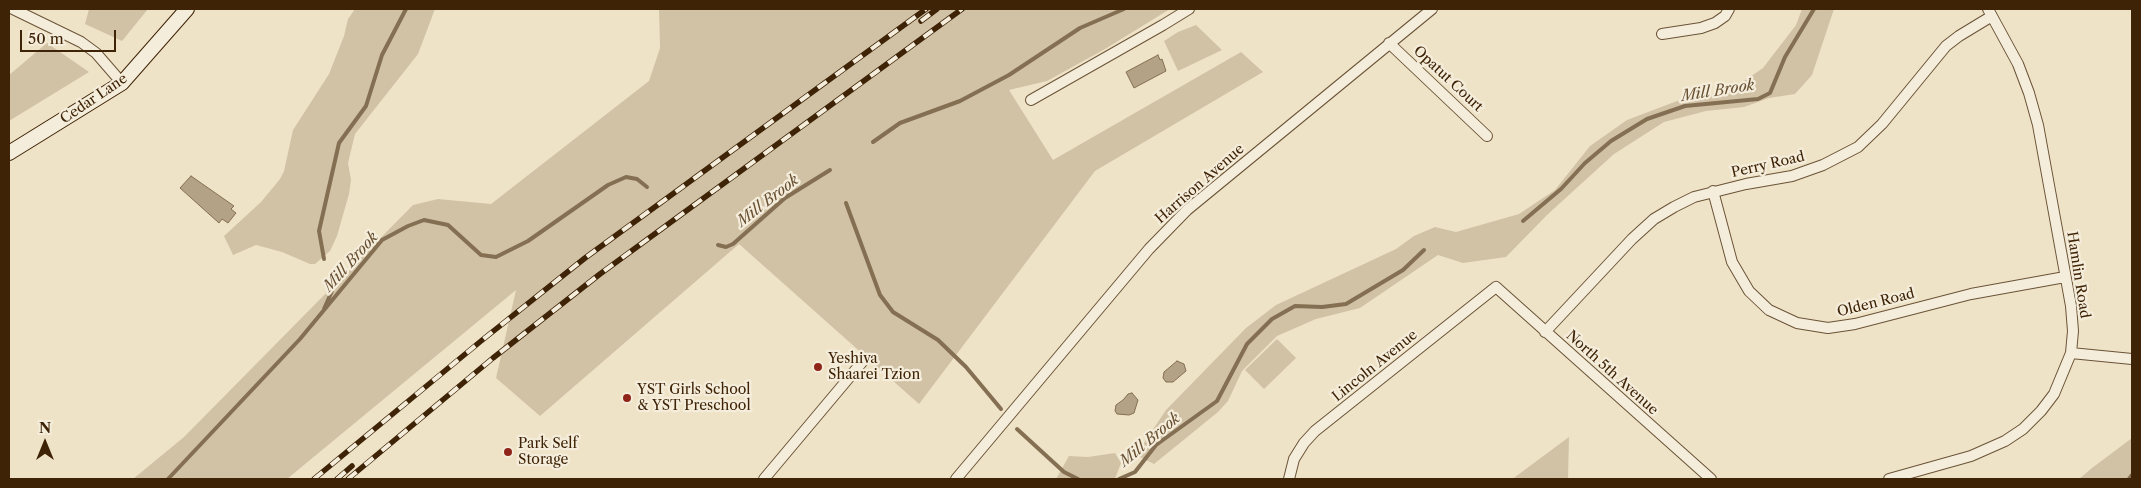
<!DOCTYPE html>
<html>
<head>
<meta charset="utf-8">
<style>
	body { margin:0 }
	#map { position:relative; width:2141px; height:488px; overflow:hidden; background:#efe3c7; font-family:"Libre Caslon Text",serif }
	canvas { display:block }
	.frame { position:absolute; inset:0; border:10px solid #3e2306; pointer-events:none }
	.north { position:absolute; left:20px; top:418px; width:50px; height:50px; -webkit-text-stroke:4px #f5eddb; paint-order:stroke; rotate:0deg; font-size:14px; font-weight:700; line-height:20px; text-align:center; color:#3e2306 }
	.north::after { content:''; display:block; margin:auto; width:18px; height:22px; background:#3e2306; clip-path:polygon(50% 0,100% 100%,50% 72%,0 100%) }
	.scale { position:absolute; left:20px; top:30px; width:96px; height:22px; box-sizing:border-box; border:2px solid #3e2306; border-top:0; padding-left:6px; font-size:15px; line-height:18px; white-space:nowrap; color:#3e2306; -webkit-text-stroke:4px #f5eddb; paint-order:stroke }
</style>
</head>
<body>
<div id="map">
<canvas width="2141" height="488"></canvas>
<div class="frame"></div>
<div class="north">N</div>
<div class="scale">50 m</div>
</div>
<script>
const g = document.querySelector('canvas').getContext('2d');
g.lineJoin = 'round';
function fillPath(path, color) {
  g.fillStyle = color;
  g.fill(path, 'evenodd');
}
function toPath(rows) {
  const path = new Path2D();
  for (const r of rows) {
    path.moveTo(r[0], r[1]);
    for (let i = 2; i < r.length; i += 2) path.lineTo(r[i], r[i + 1]);
  }
  return path;
}
function strokePath(path, color, width, dash) {
  g.strokeStyle = color;
  g.lineWidth = width;
  g.lineCap = dash ? 'butt' : 'round';
  g.setLineDash(dash || []);
  g.stroke(path);
}
function drawText(font, color, halo, rows, align = 'center') {
  g.font = font + ' "Libre Caslon Text",serif';
  g.lineWidth = 4.5;
  g.setLineDash([]);
  g.textBaseline = 'middle';
  g.strokeStyle = halo;
  g.fillStyle = color;
  for (const [text, x, y, turn = 0] of rows) {
    g.save();
    g.translate(x, y);
    g.rotate((+turn || 0) * Math.PI / 180);
    g.textAlign = isNaN(turn) ? turn : align;
    if (halo) g.strokeText(text, 0, 0);
    g.fillText(text, 0, 0);
    g.restore();
  }
}
const green = toPath([
	[89,9,111,10,148,9,122,41,85,24],
	[355,9,435,9,418,54,355,134,348,163,351,180,349,194,337,236,330,251,315,264,310,264,282,252,256,245,233,255,224,236,261,202,280,179,284,171,293,130,329,74,344,36,348,19],
	[659,9,1170,9,1105,49,1047,81,1009,90,1053,160,1241,52,1263,72,1095,171,919,404,739,244,540,416,496,378,516,290,287,479,133,479,184,437,413,205,438,199,491,204,649,81,660,48],
	[1802,9,1834,9,1812,75,1795,94,1769,98,1744,107,1706,111,1664,122,1614,154,1547,215,1506,257,1463,263,1438,255,1360,308,1316,319,1277,336,1242,371,1228,401,1218,412,1154,464,1136,455,1166,410,1246,328,1276,305,1396,249,1414,236,1435,227,1456,232,1519,214,1555,190,1590,146,1627,120,1677,101,1731,90,1763,68,1796,25],
	[1196,25,1222,50,1178,71,1164,41,1178,32],
	[47,43,89,72,9,121,9,75],
	[1277,339,1296,358,1264,389,1245,370],
	[1569,437,1568,479,1513,479,1515,477],
	[2132,438,2132,479,2079,479,2092,468],
	[1115,453,1121,463,1115,479,1056,479,1069,456,1088,457]
]);
const water = toPath([
	[1158,55,1160,60,1162,59,1166,71,1134,88,1126,72,1158,55],
	[191,176,234,206,231,209,236,213,228,223,222,219,219,223,180,188,191,176],
	[1177,361,1184,364,1186,371,1173,382,1166,382,1163,378,1164,372,1177,361],
	[1132,393,1138,400,1134,413,1129,415,1117,414,1115,411,1116,405,1123,400,1128,394,1132,393]
]);
const stream = toPath([
	[873,142,900,123,960,101,1009,75,1080,28,1124,9],
	[846,203,880,295,893,312,938,340,966,367,1001,409],
	[1523,221,1561,189,1585,163,1611,141,1647,119,1685,106,1758,99,1770,93,1785,57,1814,9],
	[718,245,726,247,733,244,785,198,830,170],
	[324,259,319,231,339,143,366,106,382,55,406,9],
	[324,309,332,291],
	[1017,429,1064,472,1078,479],
	[168,479,300,339,382,240,408,226,424,220,448,225,481,255,496,257,528,241,608,185,626,177,637,179,647,187],
	[1119,479,1135,472,1156,445,1217,401,1247,344,1272,319,1295,306,1322,307,1346,304,1403,270,1424,250],
	[2129,479,2132,475]
]);
const street = toPath([
	[13,9,81,42,96,53,122,83],
	[1662,34,1701,28,1715,23,1725,16,1729,9],
	[1389,43,1487,136],
	[1031,100,1163,25,1189,9],
	[1713,191,1732,262,1749,291,1769,310,1797,323,1828,328,1855,324,1971,294,2065,277],
	[1545,332,1632,239,1654,219,1674,207,1694,197,1746,184,1792,176,1823,165,1858,147,1882,124,1946,46,1959,36,1992,16],
	[2071,353,2132,359],
	[764,479,863,361],
	[956,479,1149,249,1187,210,1432,9],
	[1289,479,1294,459,1304,443,1315,431,1496,287,1711,479],
	[1889,479,1971,456,2005,441,2023,429,2041,411,2054,394,2071,353,2073,331,2071,306,2038,125,2029,93,2018,64,1988,9]
]);
const secondary = toPath([
	[9,153,122,83,187,9]
]);
const rail = toPath([
	[921,21,937,9],
	[314,479,481,341,585,258,926,9],
	[337,479,352,466],
	[348,479,493,358,600,274,962,9]
]);
const markers = [
	[818,367,5,"#8f2418"],
	[627,398,5,"#8f2418"],
	[508,452,5,"#8f2418"]
];
const streetNames = [
	["Opatut Court",1448,79,43],
	["Cedar Lane",94,99,-34],
	["Perry Road",1768,165,-13],
	["Harrison Avenue",1200,184,-41],
	["Hamlin Road",2078,275,81],
	["Olden Road",1876,303,-14],
	["Lincoln Avenue",1375,366,-39],
	["North 5th Avenue",1612,373,42]
];
const poiNames = [
	["Yeshiva",828,359],
	["Shaarei Tzion",828,375],
	["YST Girls School",637,390],
	["& YST Preschool",637,406],
	["Park Self",518,444],
	["Storage",518,460]
];
const waterNames = [
	["Mill Brook",1718,91,-9],
	["Mill Brook",768,201,-38],
	["Mill Brook",351,262,-48],
	["Mill Brook",1150,440,-40]
];
fillPath(green, '#d1c2a6');
fillPath(water, '#b3a285');
strokePath(water, '#846f52', 1);
strokePath(stream, '#846f52', 4);
strokePath(street, '#6a5336', 12);
strokePath(secondary, '#3e2306', 16);
strokePath(street, '#f5eddb', 10);
strokePath(secondary, '#f5eddb', 14);
strokePath(rail, '#3e2306', 5.5);
strokePath(rail, '#f5eddb', 4, [11]);
for (const [x, y, r, color] of markers) {
  const dot = new Path2D();
  dot.arc(x, y, r, 0, 2 * Math.PI);
  g.fillStyle = color;
  g.fill(dot);
  strokePath(dot, '#f5eddb', 2);
}
drawText('14px', '#3e2306', '#f5eddb', streetNames);
drawText('14px', '#3e2306', '#f5eddb', poiNames, 'left');
drawText('italic 15px', '#674f32', '#f5eddb', waterNames);
</script>
</body>
</html>
